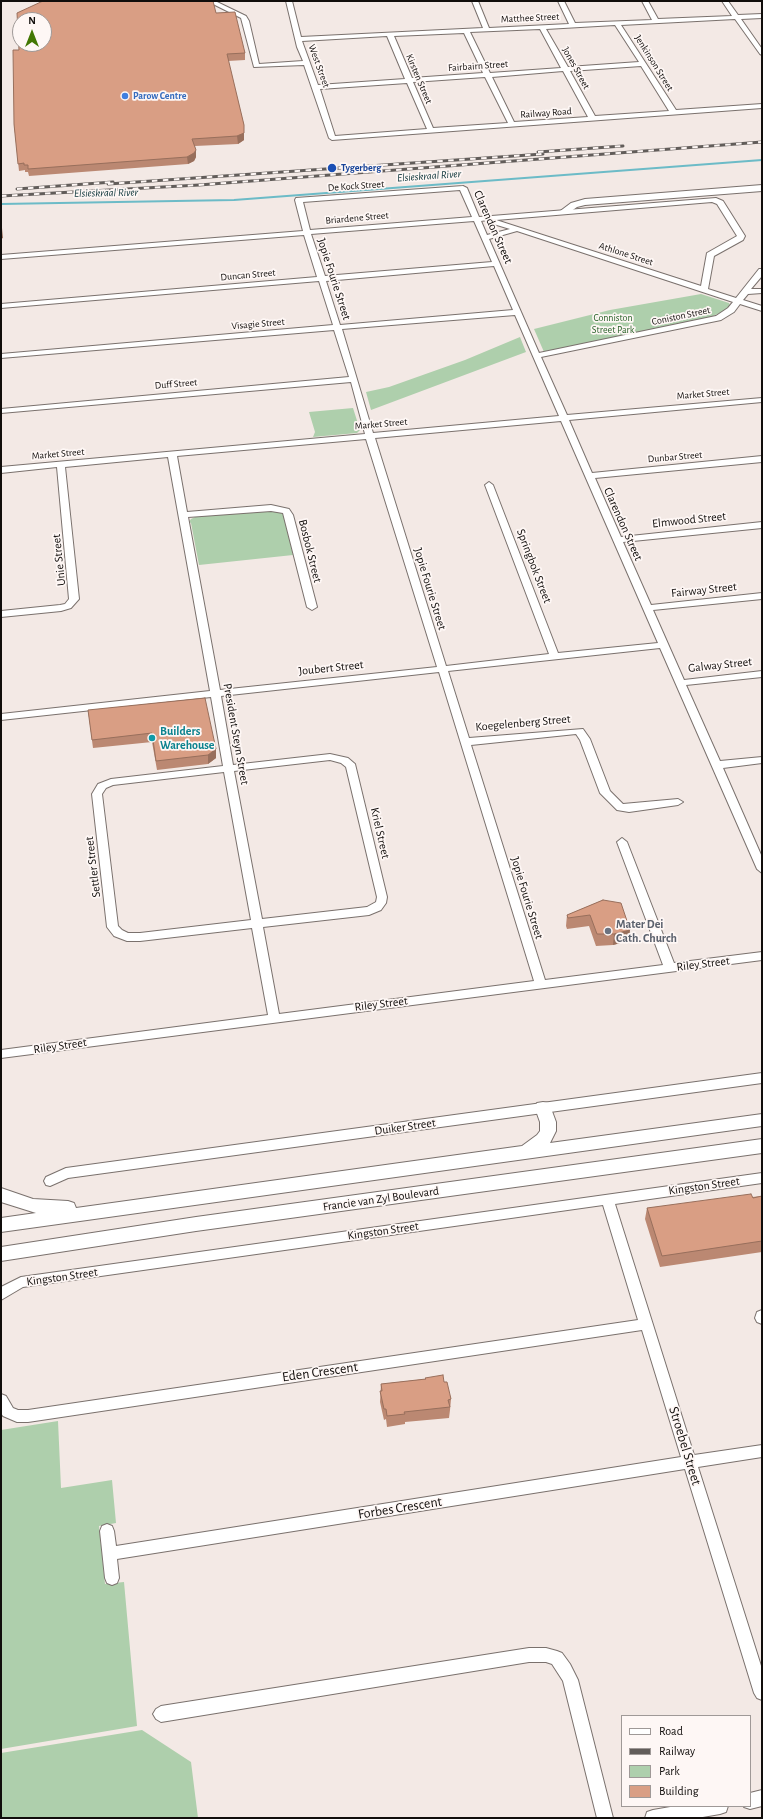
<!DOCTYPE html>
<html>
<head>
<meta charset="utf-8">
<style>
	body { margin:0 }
	#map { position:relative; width:763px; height:1819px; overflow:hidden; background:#f3e9e5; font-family:"Alegreya Sans",sans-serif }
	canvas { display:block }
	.frame { position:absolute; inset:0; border:2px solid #100d0b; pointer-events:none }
	.legend { position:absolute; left:621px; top:1715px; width:130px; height:92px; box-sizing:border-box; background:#fef7f5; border:1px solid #9f9997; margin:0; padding:5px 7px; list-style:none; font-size:12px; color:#100d0b }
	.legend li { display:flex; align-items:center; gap:8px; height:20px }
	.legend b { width:20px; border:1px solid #9f9997 }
	.north { position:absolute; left:12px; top:12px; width:40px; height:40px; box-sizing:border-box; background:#fef7f5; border:1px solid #9f9997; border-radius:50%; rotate:0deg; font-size:11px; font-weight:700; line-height:16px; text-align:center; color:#100d0b }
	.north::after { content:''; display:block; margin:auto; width:14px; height:18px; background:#427703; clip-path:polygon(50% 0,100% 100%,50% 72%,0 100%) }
</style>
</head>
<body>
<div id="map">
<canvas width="763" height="1819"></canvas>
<div class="frame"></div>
<ul class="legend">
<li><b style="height:5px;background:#fff"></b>Road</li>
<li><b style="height:5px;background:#625d5a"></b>Railway</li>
<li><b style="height:11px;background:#aecfac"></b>Park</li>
<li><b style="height:11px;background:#d99e84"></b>Building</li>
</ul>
<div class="north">N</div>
</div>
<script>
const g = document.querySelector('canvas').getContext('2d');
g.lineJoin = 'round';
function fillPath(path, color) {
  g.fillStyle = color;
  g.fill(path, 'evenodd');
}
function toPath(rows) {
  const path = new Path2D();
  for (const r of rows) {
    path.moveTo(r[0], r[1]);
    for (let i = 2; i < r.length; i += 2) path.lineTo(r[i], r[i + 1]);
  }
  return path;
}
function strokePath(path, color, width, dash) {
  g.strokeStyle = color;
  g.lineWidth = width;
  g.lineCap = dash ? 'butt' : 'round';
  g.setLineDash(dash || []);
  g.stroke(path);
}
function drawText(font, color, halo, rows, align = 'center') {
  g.font = font + ' "Alegreya Sans",sans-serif';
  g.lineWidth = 3.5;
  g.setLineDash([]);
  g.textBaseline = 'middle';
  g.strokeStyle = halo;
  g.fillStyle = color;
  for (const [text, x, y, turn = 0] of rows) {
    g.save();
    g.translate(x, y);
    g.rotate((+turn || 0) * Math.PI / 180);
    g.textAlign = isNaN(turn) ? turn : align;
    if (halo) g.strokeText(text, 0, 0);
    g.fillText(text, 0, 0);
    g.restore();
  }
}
const green = toPath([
	[701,294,729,303,730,305,728,309,711,317,544,352,534,329,610,310],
	[520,337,526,352,371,410,366,392,389,387,465,360],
	[353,408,360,430,357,433,313,437,315,432,309,412],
	[270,510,281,512,284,515,293,555,199,565,191,523,189,522,191,519,195,517],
	[58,1421,61,1488,112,1480,116,1523,99,1526,105,1584,124,1582,137,1726,1,1749,1,1430],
	[142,1730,191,1762,198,1818,1,1818,1,1753]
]);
const stream = toPath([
	[1,204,234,200,762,160]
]);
const street = toPath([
	[207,1,215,1,246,16,249,21,259,64,303,61,297,47,286,1,292,1,301,37,483,28,472,1,478,1,489,28,569,24,558,1,564,1,575,23,652,20,642,1,648,1,658,19,732,16,722,1,728,1,738,15,762,14,762,18,741,19,762,49,762,55,760,54,735,19,621,25,676,110,762,104,762,108,332,140,329,138,304,65,254,67,241,18,207,1],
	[615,25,639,62,568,67,546,29,615,25],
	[540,29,561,68,490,73,470,32,540,29],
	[464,33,483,73,412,78,394,36,464,33],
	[387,36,405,79,318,85,302,41,387,36],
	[641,66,669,111,595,116,570,71,641,66],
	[563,71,588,117,514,122,492,77,563,71],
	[485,77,508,123,433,128,413,82,485,77],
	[407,83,427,129,335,136,320,89,407,83],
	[463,186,467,188,479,217,716,198,723,201,745,236,743,240,714,256,708,289,736,298,759,269,762,269,762,276,751,289,762,289,762,293,748,294,743,300,762,306,762,311,740,304,734,312,721,320,541,357,567,415,762,398,762,402,569,420,592,473,762,456,762,462,595,478,621,537,762,522,762,528,623,542,651,605,762,593,762,599,653,610,684,680,762,671,762,677,686,685,720,761,762,757,762,763,723,768,762,857,762,873,757,869,660,648,448,671,469,738,583,729,590,739,610,791,623,804,678,799,683,802,678,805,629,812,617,810,600,793,580,740,576,734,471,745,545,980,663,965,617,842,622,838,627,842,674,963,762,952,762,960,1,1058,1,1050,268,1015,252,928,140,941,127,941,114,936,107,927,92,794,98,784,111,779,223,766,211,697,1,720,1,714,210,691,168,457,65,467,79,599,71,608,61,611,1,617,1,611,60,605,65,604,69,599,57,467,1,473,1,467,365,434,351,382,1,413,1,409,349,377,334,330,1,358,1,354,333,325,319,281,1,308,1,304,317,277,304,235,1,259,1,255,303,231,295,200,296,198,463,186],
	[460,190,472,217,310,230,303,202,460,190],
	[712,202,717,204,737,236,707,253,701,286,496,220,712,202],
	[487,220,487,222,510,229,487,235,481,221,487,220],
	[474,221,492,262,325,276,311,234,474,221],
	[517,231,733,302,728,308,716,316,539,353,489,239,517,231],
	[494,266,513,310,340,325,326,281,494,266],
	[515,315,559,416,373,433,342,329,515,315],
	[561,421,658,643,558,653,493,485,489,482,485,485,549,654,446,666,375,438,561,421],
	[366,439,437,667,220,690,188,517,271,511,283,513,307,607,312,610,317,607,293,515,289,509,271,505,187,512,177,456,366,439],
	[439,672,534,981,279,1014,263,927,369,915,381,910,386,903,387,897,355,764,348,758,330,754,233,765,221,696,439,672],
	[330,760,341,763,346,767,377,897,376,902,367,907,262,919,234,771,330,760],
	[224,772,251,920,140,933,128,933,122,930,118,926,102,794,106,788,113,785,224,772],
	[762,1073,762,1083,68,1178,50,1186,46,1185,44,1181,46,1177,66,1168,762,1073],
	[762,1173,762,1183,615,1204,694,1455,762,1445,762,1457,698,1467,762,1669,762,1700,757,1698,754,1693,685,1469,117,1559,119,1578,117,1583,112,1585,107,1583,105,1578,100,1531,102,1526,107,1524,112,1526,114,1531,116,1546,681,1457,642,1330,28,1422,17,1422,3,1416,1,1413,1,1394,6,1396,13,1408,18,1410,28,1410,638,1320,603,1205,23,1287,1,1300,1,1287,21,1277,762,1173],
	[762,1310,762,1324,757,1322,755,1318,757,1312,762,1310],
	[529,1648,546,1648,557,1651,562,1653,570,1664,578,1680,613,1818,597,1818,563,1681,552,1664,546,1662,529,1662,161,1722,156,1719,153,1714,156,1709,161,1706,529,1648],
	[762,1790,762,1806,750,1809,744,1807,750,1806,750,1793,762,1790],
	[676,1806,728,1806,726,1812,720,1814,697,1818,645,1818,647,1812,653,1810,676,1806]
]);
const secondary = toPath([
	[762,185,762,191,585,205,577,207,567,214,561,214,559,212,571,203,585,199,762,185],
	[543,1102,549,1103,556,1122,556,1131,550,1143,762,1114,762,1126,1,1232,1,1218,36,1213,1,1202,1,1188,33,1199,68,1201,74,1203,76,1208,522,1146,537,1135,540,1131,540,1122,535,1108,537,1103,543,1102],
	[762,1139,762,1153,196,1231,1,1261,1,1247,196,1217,762,1139]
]);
const rail = toPath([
	[538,152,623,146],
	[108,184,543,154],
	[17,189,113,182],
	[1,196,199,185,762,142]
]);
const wall = toPath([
	[216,13,245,53,245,60,228,61,244,125,244,140,238,144,195,146,196,157,194,161,188,164,29,176,28,172,25,172,25,170,19,171,14,124,19,50],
	[88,710,216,749,216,758,208,764,157,770,152,742,93,748],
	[603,900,630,930,628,941,613,945,596,946,589,926,567,929,566,926,567,915],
	[762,1196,762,1252,660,1267,645,1219,647,1208],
	[425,1378,444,1382,451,1399,450,1410,449,1418,405,1422,405,1424,387,1427,386,1419,384,1420,380,1402,381,1384,425,1379]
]);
const shadedWall = toPath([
	[244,125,244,140,238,144,237,136],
	[196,150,196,157,194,161,188,164,187,157],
	[1,228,2,228,3,238,1,239],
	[216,749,216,758,208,764,208,755],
	[630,930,628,941,613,945,614,934]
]);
const building = toPath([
	[43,1,213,1,216,13,235,12,245,53,227,54,244,125,244,133,237,136,192,139,196,150,194,153,187,157,28,169,28,165,24,165,24,163,18,164,14,124,13,50,19,50,17,13,43,1],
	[20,20,44,20,44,44,20,44,20,20],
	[205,698,216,749,208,755,156,761,152,733,92,740,88,710,205,698],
	[603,900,621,903,630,930,614,934,597,934,590,915,568,918,567,915,603,900],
	[751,1194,753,1198,762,1196,762,1241,662,1256,647,1208,751,1194],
	[443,1375,444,1382,447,1382,451,1399,448,1400,450,1407,404,1412,405,1414,387,1416,386,1409,384,1409,380,1391,382,1391,381,1384,426,1379,425,1378,443,1375]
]);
const markers = [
	[125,96,4,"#3f7fe0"],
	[332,168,5,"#1a4fb4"],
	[152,738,4,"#0f9aa8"],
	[608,931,4,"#6b7280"]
];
const farStreetnames = [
	["Matthee Street",530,18,-3],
	["Jenkinson Street",654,63,58],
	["West Street",319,66,70],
	["Fairbairn Street",478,66,-4],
	["Jones Street",576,68,61],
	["Kirsten Street",419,79,67],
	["Railway Road",546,113,-4],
	["De Kock Street",356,186,-4],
	["Briardene Street",357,218,-5],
	["Athlone Street",626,254,18],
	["Duncan Street",248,275,-5],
	["Coniston Street",681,316,-12],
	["Visagie Street",258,324,-5],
	["Duff Street",176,384,-5],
	["Market Street",703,394,-5],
	["Market Street",381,424,-5],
	["Market Street",58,454,-5],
	["Dunbar Street",675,457,-5]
];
const farShopnames = [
	["Parow Centre",133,96]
];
const farTransitnames = [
	["Tygerberg",341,168]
];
const farParknames = [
	["Conniston",613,318],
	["Street Park",613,330]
];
const farWaternames = [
	["Elsieskraal River",429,176,-4],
	["Elsieskraal River",106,193,-1]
];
const streetNames = [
	["Clarendon Street",493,227,66],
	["Jopie Fourie Street",334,279,72],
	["Elmwood Street",689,520,-6],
	["Clarendon Street",623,524,66],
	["Bosbok Street",310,551,76],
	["Unie Street",59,560,-96],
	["Springbok Street",534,566,69],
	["Jopie Fourie Street",430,589,73],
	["Fairway Street",704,590,-6],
	["Galway Street",720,665,-6],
	["Joubert Street",331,668,-6],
	["Koegelenberg Street",523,723,-5],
	["President Steyn Street",236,734,80],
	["Kriel Street",380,833,77],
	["Settler Street",93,867,-97],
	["Jopie Fourie Street",527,898,73],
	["Riley Street",703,964,-7],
	["Riley Street",381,1004,-7],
	["Riley Street",60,1046,-8],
	["Duiker Street",405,1127,-8],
	["Kingston Street",704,1186,-8],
	["Francie van Zyl Boulevard",381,1199,-8],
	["Kingston Street",383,1231,-8],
	["Kingston Street",62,1277,-8]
];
const cultureNames = [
	["Builders",160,731],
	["Warehouse",160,745]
];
const worshipNames = [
	["Mater Dei",616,924],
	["Cath. Church",616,938]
];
const nearStreetnames = [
	["Eden Crescent",320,1372,-8],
	["Stroebel Street",685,1446,73],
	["Forbes Crescent",400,1508,-9]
];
fillPath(green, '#aecfac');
strokePath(stream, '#6cbbc7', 2);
strokePath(street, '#7a716d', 2);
strokePath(secondary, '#7a716d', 2);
fillPath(street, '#fff');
fillPath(secondary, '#fff');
strokePath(rail, '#625d5a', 3);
strokePath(rail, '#fef7f5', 2, [5.5]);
fillPath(wall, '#bb8872');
fillPath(shadedWall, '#986f5c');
fillPath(building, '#d99e84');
strokePath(building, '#986f5c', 1);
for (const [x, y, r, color] of markers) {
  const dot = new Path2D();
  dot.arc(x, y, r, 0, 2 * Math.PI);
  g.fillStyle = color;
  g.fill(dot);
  strokePath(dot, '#fef7f5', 1.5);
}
drawText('10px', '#100d0b', '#fef7f5', farStreetnames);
drawText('bold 10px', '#366cbe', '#fef7f5', farShopnames, 'left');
drawText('bold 10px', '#164399', '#fef7f5', farTransitnames, 'left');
drawText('10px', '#276127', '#fef7f5', farParknames);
drawText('italic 11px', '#0c3439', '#fef7f5', farWaternames);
drawText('12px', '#100d0b', '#fef7f5', streetNames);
drawText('bold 12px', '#0d838f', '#fef7f5', cultureNames, 'left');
drawText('bold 12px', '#5b616d', '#fef7f5', worshipNames, 'left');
drawText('14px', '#100d0b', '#fef7f5', nearStreetnames);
</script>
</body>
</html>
